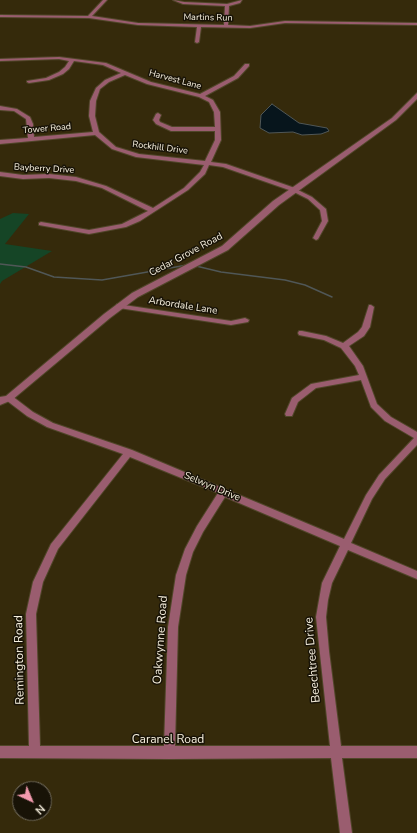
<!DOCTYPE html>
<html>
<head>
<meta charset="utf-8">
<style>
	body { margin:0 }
	#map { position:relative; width:417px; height:833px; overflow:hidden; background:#352a0b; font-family:"Nunito Sans",sans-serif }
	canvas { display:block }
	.north { position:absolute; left:12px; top:781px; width:40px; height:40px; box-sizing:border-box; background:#181307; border:1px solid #726c5e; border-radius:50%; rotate:136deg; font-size:11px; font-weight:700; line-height:16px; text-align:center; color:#f9f2e0 }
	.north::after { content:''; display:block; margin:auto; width:14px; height:18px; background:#f29aae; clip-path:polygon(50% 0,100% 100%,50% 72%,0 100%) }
</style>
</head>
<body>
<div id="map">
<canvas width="417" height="833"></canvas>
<div class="north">N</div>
</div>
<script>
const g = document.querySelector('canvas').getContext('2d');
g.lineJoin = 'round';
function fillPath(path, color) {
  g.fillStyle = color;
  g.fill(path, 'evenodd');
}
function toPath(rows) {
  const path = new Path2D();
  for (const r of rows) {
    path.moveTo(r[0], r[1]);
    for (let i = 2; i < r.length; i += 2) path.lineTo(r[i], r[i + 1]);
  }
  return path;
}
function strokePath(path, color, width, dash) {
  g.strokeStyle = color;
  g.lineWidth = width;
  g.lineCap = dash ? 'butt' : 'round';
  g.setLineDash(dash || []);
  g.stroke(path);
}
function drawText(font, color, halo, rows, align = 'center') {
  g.font = font + ' "Nunito Sans",sans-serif';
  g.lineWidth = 3;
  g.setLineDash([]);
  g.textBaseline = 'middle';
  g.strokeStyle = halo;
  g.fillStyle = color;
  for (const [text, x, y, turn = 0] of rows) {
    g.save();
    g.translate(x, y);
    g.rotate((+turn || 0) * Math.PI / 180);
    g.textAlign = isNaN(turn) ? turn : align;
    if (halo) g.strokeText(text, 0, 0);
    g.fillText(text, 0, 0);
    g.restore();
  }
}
const green = toPath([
	[13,213,29,214,5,244,52,251,2,281,0,284,0,219]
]);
const water = toPath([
	[272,104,299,123,327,128,329,131,321,134,302,135,293,132,269,133,260,128,261,115,272,104]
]);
const stream = toPath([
	[0,264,26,267,54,277,102,280,187,265],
	[196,266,221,272,285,280,305,285,332,297]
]);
const minor = toPath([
	[103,0,107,0,92,16,138,23,224,25,225,6,183,4,173,0,184,2,227,4,242,0,240,3,229,6,228,25,250,26,285,21,417,23,417,25,285,23,250,28,201,27,199,42,197,43,195,42,197,27,138,25,89,18,0,17,0,15,88,16,103,0],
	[59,57,106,63,151,82,200,94,234,76,245,64,249,64,249,66,238,78,205,96,213,100,220,112,221,140,211,162,226,164,292,187,312,197,326,209,328,221,318,239,316,240,313,238,322,221,320,210,308,199,292,191,223,167,209,165,205,174,188,190,140,221,126,227,89,234,39,225,39,223,41,222,89,230,122,224,148,211,102,188,76,181,49,178,23,179,0,176,0,172,23,175,49,174,76,177,106,186,153,208,184,188,200,172,204,165,136,157,112,149,95,135,0,144,0,140,28,138,26,119,14,111,0,110,0,106,17,109,30,117,33,124,34,137,93,132,89,116,90,101,96,88,105,80,121,73,103,65,74,61,69,69,63,74,49,80,29,83,27,82,27,81,46,78,59,72,65,67,69,61,59,59,0,61,0,59,59,57],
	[125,75,147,84,199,97,209,102,214,112,215,127,172,127,160,122,159,120,161,115,158,113,156,114,153,120,156,124,171,131,215,131,215,140,205,161,139,154,116,147,99,132,95,116,96,101,100,89,109,82,125,75],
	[117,304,231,321,245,318,249,320,248,322,231,325,119,308,116,306,117,304],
	[369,305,371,305,374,307,370,327,364,336,349,346,363,366,377,404,391,417,417,432,417,445,385,479,372,499,351,543,417,571,417,579,348,550,332,583,328,600,326,617,329,651,341,746,417,746,417,758,342,758,352,833,340,833,331,758,169,759,0,758,0,746,29,746,26,614,33,582,51,544,123,454,47,427,27,416,6,400,5,398,6,396,12,396,33,412,53,423,132,450,344,539,366,495,379,475,414,438,385,421,371,407,361,380,316,388,298,402,292,416,286,416,285,414,292,398,311,384,359,375,355,366,341,348,324,340,299,335,298,333,299,331,302,331,326,336,343,343,358,332,362,327,369,305],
	[130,457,218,493,197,526,185,549,176,575,168,627,164,746,40,746,36,614,43,582,58,549,130,457],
	[225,497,340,546,322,583,316,617,330,746,175,746,178,627,186,575,193,552,203,532,225,497]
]);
const tertiary = toPath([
	[417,93,417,99,396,120,279,205,228,250,138,297,110,318,12,400,0,405,0,397,6,396,104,314,132,293,222,246,273,201,392,118,417,93]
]);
const farStreetnames = [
	["Martins Run",208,18,1],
	["Harvest Lane",175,80,15],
	["Tower Road",47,129,-5],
	["Rockhill Drive",160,148,7],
	["Bayberry Drive",44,169,3]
];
const streetNames = [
	["Cedar Grove Road",186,255,-28],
	["Arbordale Lane",183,306,9],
	["Selwyn Drive",212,487,23]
];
const nearStreetnames = [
	["Oakwynne Road",161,640,-86],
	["Remington Road",20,660,-91],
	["Beechtree Drive",313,660,-95],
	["Caranel Road",168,740]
];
fillPath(green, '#154526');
fillPath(water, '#07151c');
strokePath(water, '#505757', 1);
strokePath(stream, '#505757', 1.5);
strokePath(minor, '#504629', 2);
strokePath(tertiary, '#504629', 2);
fillPath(minor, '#9a5d6f');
fillPath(tertiary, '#9a5d6f');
drawText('9px', '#f9f2e0', '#181307', farStreetnames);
drawText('10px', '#f9f2e0', '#181307', streetNames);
drawText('12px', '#f9f2e0', '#181307', nearStreetnames);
</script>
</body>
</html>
